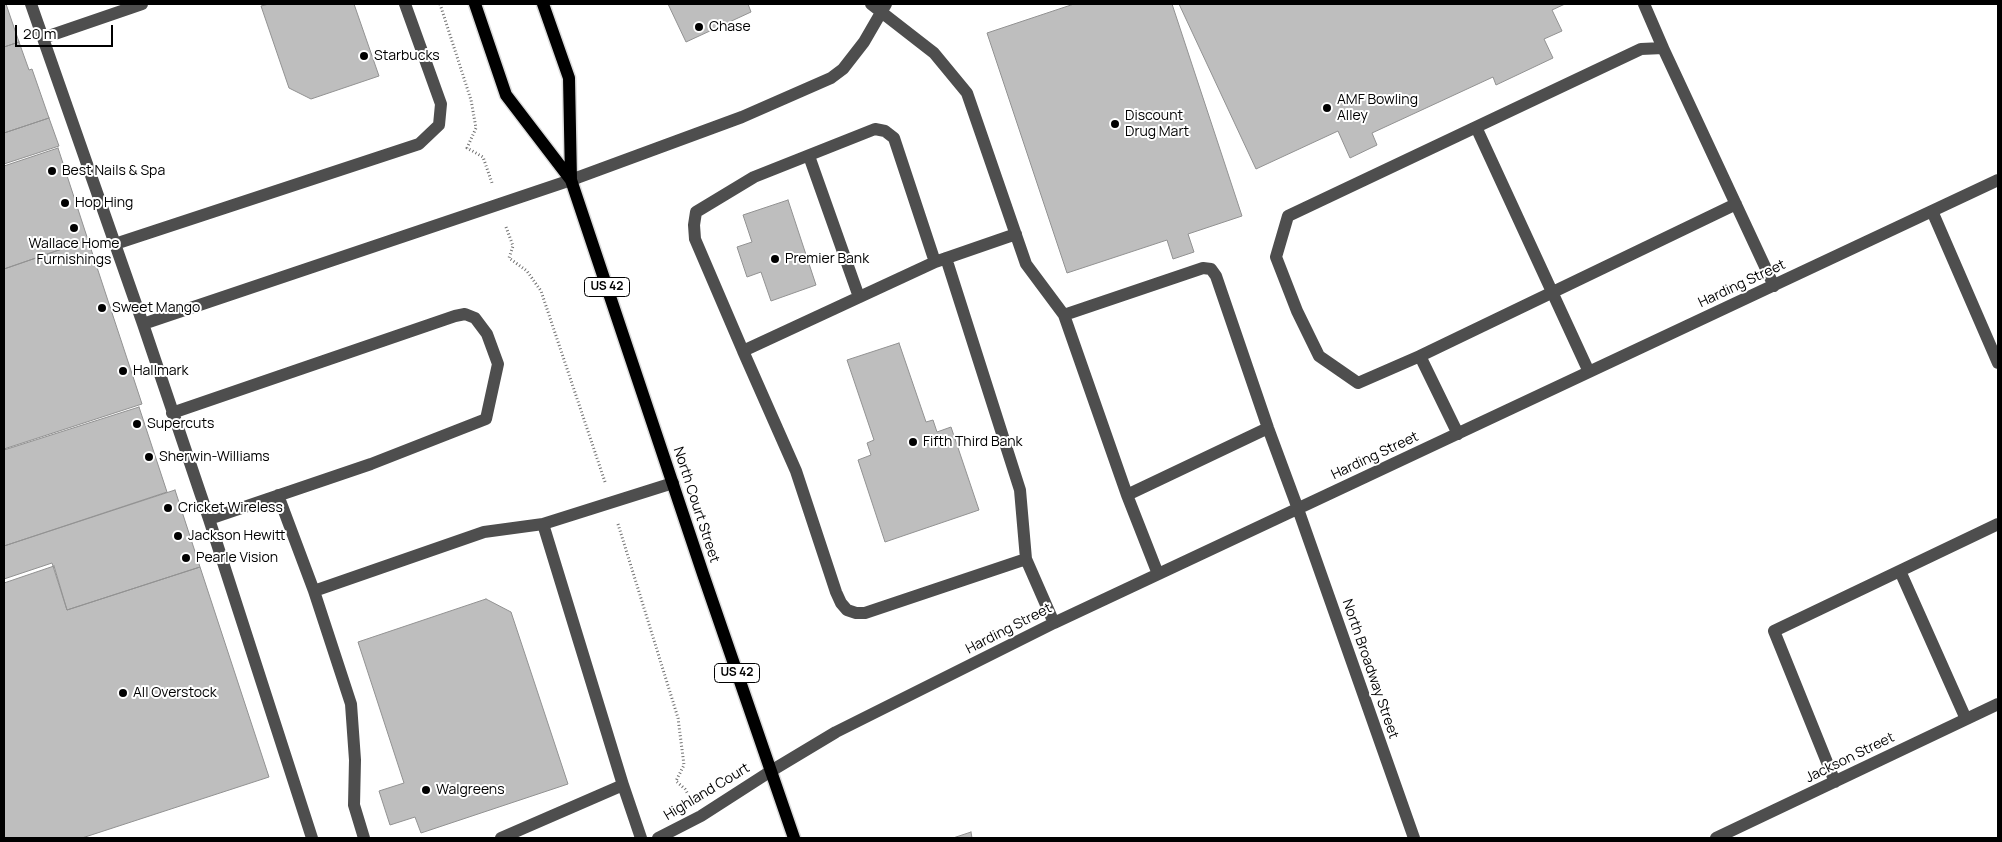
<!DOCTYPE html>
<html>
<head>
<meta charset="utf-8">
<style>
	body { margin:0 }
	#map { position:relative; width:2002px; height:842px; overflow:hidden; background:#fff; font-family:Manrope,sans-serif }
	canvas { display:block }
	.frame { position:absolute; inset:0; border:5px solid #000; pointer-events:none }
	.scale { position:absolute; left:15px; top:25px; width:98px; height:22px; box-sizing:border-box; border:2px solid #000; border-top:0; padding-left:6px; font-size:15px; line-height:18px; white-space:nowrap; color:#000; -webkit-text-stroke:4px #fff; paint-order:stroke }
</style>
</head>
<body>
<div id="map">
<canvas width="2002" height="842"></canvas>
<div class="frame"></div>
<div class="scale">20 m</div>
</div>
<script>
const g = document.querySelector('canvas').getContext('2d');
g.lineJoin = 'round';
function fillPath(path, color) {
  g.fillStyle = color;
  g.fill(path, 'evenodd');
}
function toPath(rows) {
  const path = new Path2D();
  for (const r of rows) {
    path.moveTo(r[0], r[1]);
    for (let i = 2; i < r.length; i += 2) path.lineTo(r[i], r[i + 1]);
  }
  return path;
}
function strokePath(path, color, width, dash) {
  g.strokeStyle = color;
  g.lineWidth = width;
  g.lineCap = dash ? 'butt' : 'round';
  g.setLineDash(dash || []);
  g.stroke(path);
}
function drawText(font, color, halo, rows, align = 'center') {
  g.font = font + ' Manrope,sans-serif';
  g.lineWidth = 4;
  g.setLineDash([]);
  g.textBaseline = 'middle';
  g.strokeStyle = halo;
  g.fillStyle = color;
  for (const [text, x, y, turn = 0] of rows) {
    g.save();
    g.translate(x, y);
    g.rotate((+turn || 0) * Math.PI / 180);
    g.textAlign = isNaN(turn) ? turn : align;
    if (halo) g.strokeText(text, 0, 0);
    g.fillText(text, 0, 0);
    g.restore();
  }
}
const building = toPath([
	[4,4,6,4,19,42,4,47,4,4],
	[269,4,354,4,379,76,311,99,289,88,261,6,269,4],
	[668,4,748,4,751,12,686,42,668,4],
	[1074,4,1172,4,1242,216,1188,234,1194,252,1173,259,1167,240,1067,273,987,33,1074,4],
	[1179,4,1565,4,1552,10,1562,31,1544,39,1553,58,1496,85,1493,77,1372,133,1377,145,1350,158,1338,131,1256,169,1179,4],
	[19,42,29,70,32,69,49,118,4,133,4,47,19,42],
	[49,118,59,146,4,164,4,133,49,118],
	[58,148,88,240,4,269,4,166,58,148],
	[788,200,816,285,771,301,761,272,747,277,737,247,752,242,743,215,788,200],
	[88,240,142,404,4,449,4,269,88,240],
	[899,343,926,422,933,420,937,432,951,427,979,510,885,542,858,460,871,455,867,443,874,440,847,360,899,343],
	[139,407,167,492,4,546,4,450,139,407],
	[175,490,200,567,67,610,52,563,4,579,4,546,175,490],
	[54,566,67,610,200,567,269,777,82,838,4,838,4,583,54,566],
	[486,599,511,612,568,784,421,833,415,817,390,825,379,791,404,783,358,642,486,599],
	[971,832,972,838,953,838,971,832]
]);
const path = toPath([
	[440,4,471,100,476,128,467,148,483,157,492,183],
	[506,227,513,246,509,258,527,271,541,291,605,482],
	[618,524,678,718,684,765,676,781,685,789,689,796]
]);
const minor = toPath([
	[31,4,143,324,209,519,312,838],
	[871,4,934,53,967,93,1026,264,1064,315,1127,495,1158,574],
	[1644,4,1663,48],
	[43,38,142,4],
	[1476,127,1589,372],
	[809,156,859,297],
	[1932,211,1998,363],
	[1016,234,935,262,743,351,796,471,836,592,841,603,847,610,856,613,865,613,1026,559,1054,623],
	[115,244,419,144,439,125,441,104,405,4],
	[946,258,1020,490,1026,559],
	[1064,315,1203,268,1211,269,1216,276,1268,428,1298,509,1414,838],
	[143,324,571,180,742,117,831,78,843,69,864,42,886,4],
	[743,351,695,239,694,225,696,212,754,177,875,129,885,131,894,138,935,262],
	[1420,356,1736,204],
	[172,413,455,316,465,314,475,318,487,334,498,364,486,419,371,464,209,519],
	[1458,434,1420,356,1358,383,1319,356,1297,311,1276,257,1288,216,1641,49,1663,48,1774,286],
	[278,495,314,591,484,532,543,524,623,785,501,838],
	[1127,495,1268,428],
	[543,524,673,483],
	[1900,571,1966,719],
	[314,591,351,704,355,760,354,805,364,838],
	[1835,782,1774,631,1998,524],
	[623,785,641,838],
	[658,838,701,816,771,771,836,732,1054,623,1998,180],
	[1716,838,1998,704]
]);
const major = toPath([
	[475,4,506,95,571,180],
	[543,4,569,78,571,180,703,574,794,838]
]);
const markers = [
	[699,27,5,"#000"],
	[364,56,5,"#000"],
	[1327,108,5,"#000"],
	[1115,124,5,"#000"],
	[52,171,5,"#000"],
	[65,203,5,"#000"],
	[74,228,5,"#000"],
	[775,259,5,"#000"],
	[102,308,5,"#000"],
	[123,371,5,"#000"],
	[137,424,5,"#000"],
	[913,442,5,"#000"],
	[149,457,5,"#000"],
	[168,508,5,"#000"],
	[178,536,5,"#000"],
	[186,558,5,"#000"],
	[123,693,5,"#000"],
	[426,790,5,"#000"]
];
const shields = [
	[607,287,45],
	[737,673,45]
];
const shieldNames = [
	["US 42",607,287],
	["US 42",737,673]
];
const poiNames = [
	["Chase",709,27],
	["Starbucks",374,56],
	["AMF Bowling",1337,100],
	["Alley",1337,116],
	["Discount",1125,116],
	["Drug Mart",1125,132],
	["Best Nails & Spa",62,171],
	["Hop Hing",75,203],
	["Wallace Home",74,244,"center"],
	["Furnishings",74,260,"center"],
	["Premier Bank",785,259],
	["Sweet Mango",112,308],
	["Hallmark",133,371],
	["Supercuts",147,424],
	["Fifth Third Bank",923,442],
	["Sherwin-Williams",159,457],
	["Cricket Wireless",178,508],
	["Jackson Hewitt",188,536],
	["Pearle Vision",196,558],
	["All Overstock",133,693],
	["Walgreens",436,790]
];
const streetNames = [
	["Harding Street",1742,284,-25],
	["Harding Street",1375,456,-25],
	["North Court Street",696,505,72],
	["Harding Street",1009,629,-27],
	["North Broadway Street",1370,669,71],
	["Jackson Street",1850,758,-26],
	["Highland Court",707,792,-31]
];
fillPath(building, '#bebebe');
strokePath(building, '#929292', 1);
strokePath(major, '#dbdbdb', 15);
strokePath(path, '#707070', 3, [1, 2.5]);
strokePath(minor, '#4e4e4e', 12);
strokePath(major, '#000', 12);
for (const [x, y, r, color] of markers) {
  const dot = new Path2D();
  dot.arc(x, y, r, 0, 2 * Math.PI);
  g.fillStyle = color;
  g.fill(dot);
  strokePath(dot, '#fff', 2);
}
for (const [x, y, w] of shields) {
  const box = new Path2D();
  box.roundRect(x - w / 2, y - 9.5, w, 19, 4);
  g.fillStyle = '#fff';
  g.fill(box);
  strokePath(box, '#000', 1);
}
drawText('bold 12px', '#000', null, shieldNames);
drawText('14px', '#000', '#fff', poiNames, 'left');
drawText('14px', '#000', '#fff', streetNames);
</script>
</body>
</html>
